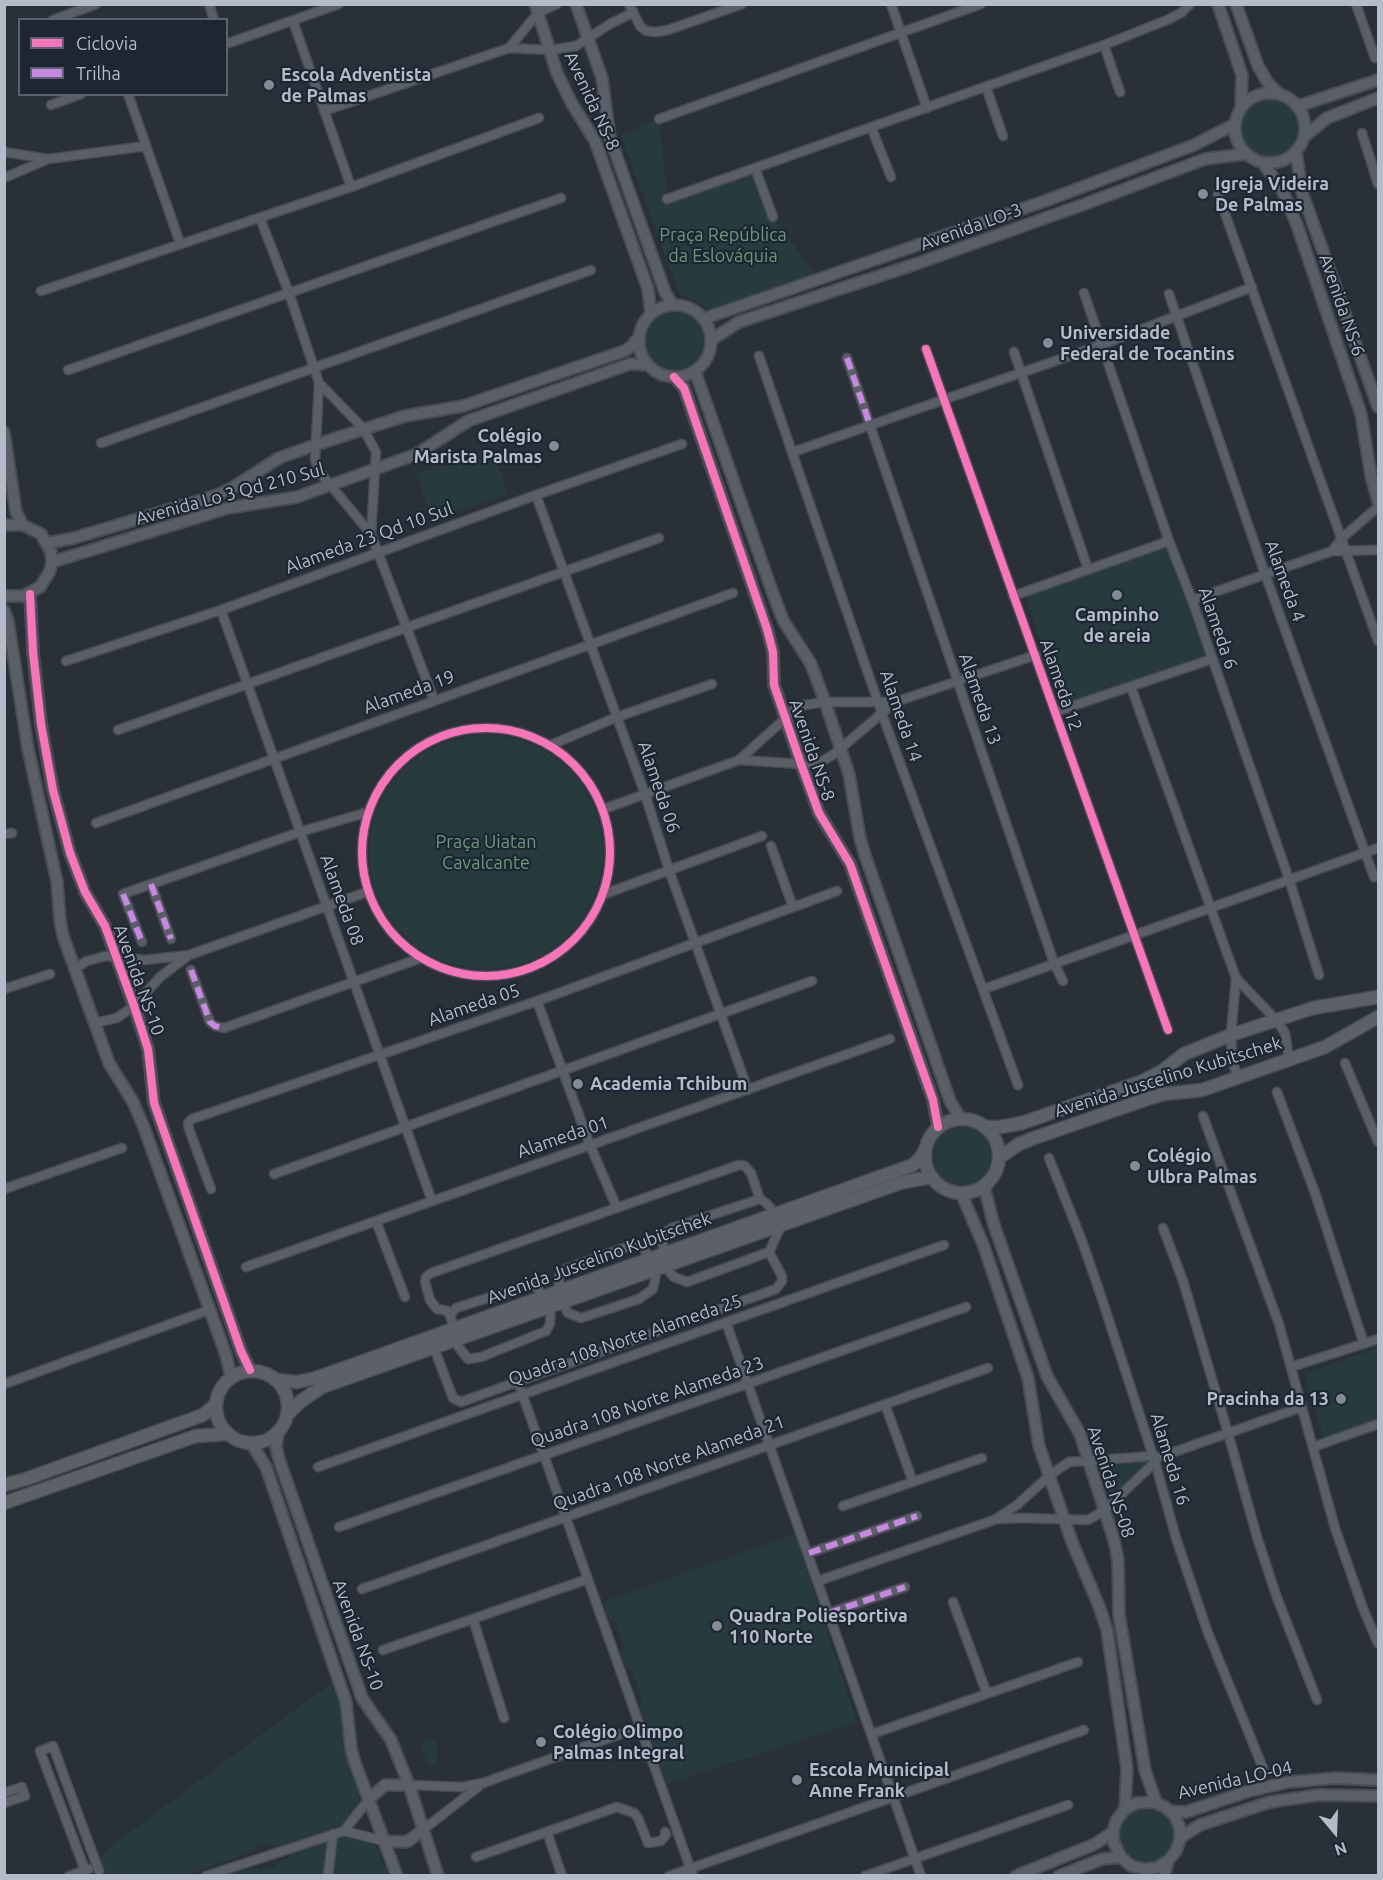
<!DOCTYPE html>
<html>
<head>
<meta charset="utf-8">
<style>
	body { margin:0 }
	#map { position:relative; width:1383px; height:1880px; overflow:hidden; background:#2a3038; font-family:Ubuntu,sans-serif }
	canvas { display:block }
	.frame { position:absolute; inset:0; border:6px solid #b4bcc9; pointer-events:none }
	.legend { position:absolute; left:18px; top:18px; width:210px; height:78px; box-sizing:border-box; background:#1d2633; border:2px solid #59626f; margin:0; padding:8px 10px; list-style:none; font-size:18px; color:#b4bcc9 }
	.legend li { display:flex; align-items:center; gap:12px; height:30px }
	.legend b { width:30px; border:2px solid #59626f }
	.north { position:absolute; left:1305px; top:1802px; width:60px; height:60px; -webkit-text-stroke:4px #1d2633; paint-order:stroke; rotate:161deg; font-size:16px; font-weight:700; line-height:24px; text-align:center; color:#b4bcc9 }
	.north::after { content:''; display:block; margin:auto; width:21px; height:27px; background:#b4bcc9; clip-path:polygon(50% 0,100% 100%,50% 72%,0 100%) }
</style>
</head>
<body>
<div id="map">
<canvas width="1383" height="1880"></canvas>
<div class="frame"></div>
<ul class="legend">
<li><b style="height:8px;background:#fb73b8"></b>Ciclovia</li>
<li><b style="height:8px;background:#c787e3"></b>Trilha</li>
</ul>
<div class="north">N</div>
</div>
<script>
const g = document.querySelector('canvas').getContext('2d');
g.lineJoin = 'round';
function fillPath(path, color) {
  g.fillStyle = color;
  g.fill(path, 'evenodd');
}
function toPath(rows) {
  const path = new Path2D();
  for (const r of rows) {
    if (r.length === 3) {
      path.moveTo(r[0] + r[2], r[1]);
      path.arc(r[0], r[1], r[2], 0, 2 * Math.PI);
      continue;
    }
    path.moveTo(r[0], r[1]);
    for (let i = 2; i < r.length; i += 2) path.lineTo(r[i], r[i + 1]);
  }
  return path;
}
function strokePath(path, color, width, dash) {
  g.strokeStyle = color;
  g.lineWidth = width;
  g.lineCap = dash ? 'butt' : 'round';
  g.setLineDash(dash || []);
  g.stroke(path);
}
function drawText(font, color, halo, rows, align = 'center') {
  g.font = font + ' Ubuntu,sans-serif';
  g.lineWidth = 4.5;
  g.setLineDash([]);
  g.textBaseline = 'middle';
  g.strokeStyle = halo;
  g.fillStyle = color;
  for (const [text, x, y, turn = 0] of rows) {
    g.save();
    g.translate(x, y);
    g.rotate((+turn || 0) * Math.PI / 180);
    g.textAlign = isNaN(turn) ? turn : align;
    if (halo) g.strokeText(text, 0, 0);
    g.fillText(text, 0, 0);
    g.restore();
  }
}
const green = toPath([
	[1270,128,30],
	[659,119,668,199,755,168,773,217,816,274,712,311,679,293,621,135],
	[675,341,29],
	[491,447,508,494,433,521,416,474],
	[1167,547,1205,655,1063,705,1025,597],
	[486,852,117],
	[962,1156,29],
	[1378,1348,1378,1420,1324,1438,1312,1403,1305,1373],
	[1146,1461,1147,1464,1113,1495,1110,1495,1101,1466],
	[795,1534,857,1722,667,1784,639,1706,642,1700,632,1670,626,1668,620,1653,624,1648,615,1621,609,1620,603,1602],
	[332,1684,340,1706,348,1765,358,1791,359,1803,352,1819,347,1824,306,1838,294,1839,284,1846,259,1844,253,1852,186,1875,106,1875,98,1860,114,1844,305,1702],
	[431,1739,435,1741,437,1746,437,1764,430,1767,420,1745,423,1742],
	[1147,1835,29],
	[350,1834,376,1846,388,1875,226,1876,243,1870,271,1868,294,1854]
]);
const minor = toPath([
	[209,4,214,20],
	[629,4,640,26,646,31,656,32,668,30,742,4],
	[891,4,927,108],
	[1356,4,1375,58],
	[53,20,96,4],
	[293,21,351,187],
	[226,44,339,4],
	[1104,45,1120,92],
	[509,48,538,13,557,4],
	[986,87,1003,136],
	[128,94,180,243],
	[51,105,81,94],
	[324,111,509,48,550,50,576,46,610,24,632,13],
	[659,119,981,4],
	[871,127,891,177],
	[1362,133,1378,184],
	[4,152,48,159],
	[755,168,773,217],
	[4,178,48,159,146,146],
	[1218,194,1378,641],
	[667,199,1104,45,1167,20,1181,13,1190,4],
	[260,218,289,293,319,383,315,459,318,470,371,534,434,700],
	[41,291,351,187,539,118],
	[1084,293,1169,541,1192,600,1289,879,1319,975],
	[1169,294,1265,574,1374,877],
	[926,349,1168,1030],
	[1014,352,1088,569],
	[759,356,882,714,1018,1085],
	[847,358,1054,963,1063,981],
	[68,370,561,198],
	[319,383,363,428,376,452,371,534],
	[101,443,591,270],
	[793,452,1101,345,1252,287],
	[536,495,645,794,669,870,748,1090],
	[1332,551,1342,538,1378,507],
	[1013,596,1169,541],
	[1192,600,1332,551,1378,550],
	[221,610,432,1201],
	[66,661,221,610,536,495,682,444],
	[1131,687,1236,978,1277,1021,1285,1033,1289,1059],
	[1055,712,1212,659],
	[486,852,124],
	[118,730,659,538],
	[553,744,617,717,712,684],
	[739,760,801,764,821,762,834,754,895,702],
	[604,809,739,760,799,706,825,702,895,702,1036,655],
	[96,823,733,593],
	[4,834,12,833],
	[771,846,793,907],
	[151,884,171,939],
	[602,895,762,836],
	[142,942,123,894,300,832,368,812],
	[74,969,87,961,106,956,144,960,189,955,367,892],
	[191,970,210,1022,215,1026,224,1028,421,958],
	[1236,978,1231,1035,1232,1060,1238,1078],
	[4,989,50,974],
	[984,989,1378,848],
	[537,1001,590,1145,617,1208],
	[94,1023,117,1018,134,1006,160,977,189,955],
	[1345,1063,1378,1142],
	[1277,1092,1315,1193,1364,1344],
	[1203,1116,1279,1324,1335,1528,1364,1611,1378,1643],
	[1049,1158,1082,1241,1101,1296,1155,1462,1176,1538,1208,1633,1263,1768],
	[274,1174,812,981],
	[4,1189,122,1148],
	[211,1189,189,1129,188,1123,192,1119,537,1001,837,891],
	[376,1221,405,1297],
	[1163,1228,1183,1281,1228,1433,1257,1537,1276,1595,1317,1700],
	[664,1254,662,1239,664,1234,672,1228,760,1199],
	[664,1266,674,1277,687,1282,769,1252,781,1226],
	[246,1267,890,1039],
	[559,1291,559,1276,566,1269,635,1244,642,1246,650,1259],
	[562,1303,568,1313,581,1318,639,1299,653,1289,657,1269],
	[450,1315,456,1308,529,1285,537,1287,542,1297],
	[726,1322,921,1876],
	[455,1329,448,1311,437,1309,430,1300,425,1282,426,1277,431,1273,739,1165,745,1166,751,1173,760,1199,766,1203,775,1213],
	[454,1341,468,1359,481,1357,546,1331,550,1324,551,1307],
	[434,1348,453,1398,461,1402,776,1289,782,1281,782,1276,769,1252],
	[1291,1367,1378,1339],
	[518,1382,693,1876],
	[4,1384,209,1310],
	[885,1404,913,1482],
	[1313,1447,1378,1424],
	[1154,1459,1302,1407],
	[318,1467,944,1245],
	[843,1506,982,1458],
	[998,1519,1023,1518,1088,1520,1105,1510,1155,1462],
	[339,1527,966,1307],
	[809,1553,917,1516],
	[818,1581,994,1520,1017,1505,1050,1475,1069,1462,1153,1456],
	[362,1589,988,1368],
	[953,1602,987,1694],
	[829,1613,905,1587],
	[473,1619,504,1718],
	[383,1650,588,1579],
	[872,1734,1078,1662],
	[409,1785,462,1787,483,1783,640,1727],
	[4,1793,22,1787,25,1796,4,1803],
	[424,1829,478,1787],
	[344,1831,384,1841],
	[344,1831,369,1799],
	[547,1832,562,1876],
	[476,1857,617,1807,634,1813,638,1818,648,1843,661,1841,666,1835,665,1832],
	[85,1870,40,1751,53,1746,99,1871],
	[69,1876,89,1869],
	[206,1876,344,1831],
	[328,1876,333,1834],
	[669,1876,1084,1730],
	[865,1876,1068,1805]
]);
const tertiary = toPath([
	[535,4,557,73,571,102,595,141,648,289,651,314],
	[576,4,602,78,610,138,665,292,673,305],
	[1218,4,1242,75,1241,107],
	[1236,4,1258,66,1268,83,1279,94],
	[1270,128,35],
	[1298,106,1378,80],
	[1304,137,1327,118,1378,98],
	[1296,152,1302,192,1378,407],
	[1263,163,1282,190,1297,225,1361,414,1371,476,1378,501],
	[675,341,36],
	[703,319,1045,201,1194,145,1235,124],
	[711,340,739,322,916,264,1085,204,1205,159,1246,154],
	[695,371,772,591,783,620,811,664,825,702,849,774,860,838,865,855,950,1101,960,1118],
	[674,377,684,388,767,629,773,652,774,685,801,764,819,813,850,864,933,1100,938,1127],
	[4,432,16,512,23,525],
	[4,525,23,525,41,534,51,552,52,562,50,571,40,587,23,596,4,596],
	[47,543,74,538,215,496,232,488,279,458,315,445,405,416,463,406,624,351,631,347,638,338],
	[52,562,228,508,297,497,417,454,468,421,630,364,647,365],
	[30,594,33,652,41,724,53,790,70,853,85,892,105,926,134,1006,148,1049,154,1103,241,1351,250,1370],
	[4,610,8,621,28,749,57,882,60,920,63,936,109,1063,133,1102,143,1125,226,1355,231,1377],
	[984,1186,994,1225,1047,1376,1080,1434,1114,1540,1118,1560,1119,1614,1145,1770,1156,1802],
	[961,1193,983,1244,1028,1378,1039,1446,1072,1542,1099,1606,1107,1630,1127,1769,1125,1809],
	[278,1433,276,1447,279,1459,362,1698,391,1740,409,1785,438,1876],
	[251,1443,266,1467,346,1702,351,1748,354,1760,397,1876],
	[369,1799,385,1785,409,1785],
	[1170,1811,1186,1812,1249,1791,1289,1782,1336,1778,1378,1780],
	[1181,1837,1200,1825,1270,1802,1318,1795,1378,1796],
	[384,1841,407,1842,424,1829],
	[1016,1876,1095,1844,1113,1832],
	[1059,1876,1102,1859,1121,1857],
	[1164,1876,1168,1861,1176,1851,1180,1840,1180,1828,1175,1816,1165,1807,1153,1802,1136,1803,1125,1809,1116,1821,1113,1832,1114,1843,1121,1857,1131,1866,1144,1869,1156,1868,1168,1861]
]);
const primary = toPath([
	[962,1156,37],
	[986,1127,1000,1127,1022,1123,1143,1081,1162,1071,1184,1054,1231,1035,1313,1008,1378,997],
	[1000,1157,1019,1144,1034,1138,1150,1098,1164,1094,1202,1090,1325,1047,1378,1017],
	[252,1407,36],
	[277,1380,297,1382,316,1378,913,1165,921,1157,925,1150],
	[288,1414,301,1401,322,1387,903,1182,932,1177],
	[4,1485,26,1479,203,1415,216,1404],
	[4,1503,196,1436,228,1434]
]);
const quiet = toPath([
	[847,358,870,425],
	[151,884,171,939],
	[123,894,142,942],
	[191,970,210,1022,215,1026,224,1028],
	[809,1553,917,1516],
	[829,1613,905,1587]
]);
const cycleway = toPath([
	[926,349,1168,1030],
	[674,377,684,388,767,629,773,652,774,685,801,764,819,813,850,864,933,1100,938,1127],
	[30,594,33,652,41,724,53,790,70,853,85,892,105,926,134,1006,148,1049,154,1103,241,1351,250,1370],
	[486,852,124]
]);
const markers = [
	[269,85,6,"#848b96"],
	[1203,194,6,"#848b96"],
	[1048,343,6,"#848b96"],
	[554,446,6,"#848b96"],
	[1117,595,6,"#848b96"],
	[578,1084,6,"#848b96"],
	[1135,1166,6,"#848b96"],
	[1341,1399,6,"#848b96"],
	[717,1626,6,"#848b96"],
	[541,1742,6,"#848b96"],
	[797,1780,6,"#848b96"]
];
const poiNames = [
	["Escola Adventista",281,75],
	["de Palmas",281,96],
	["Igreja Videira",1215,184],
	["De Palmas",1215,205],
	["Universidade",1060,333],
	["Federal de Tocantins",1060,354],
	["Colégio",542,436,"right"],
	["Marista Palmas",542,457,"right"],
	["Campinho",1117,615,"center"],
	["de areia",1117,636,"center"],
	["Academia Tchibum",590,1084],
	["Colégio",1147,1156],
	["Ulbra Palmas",1147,1177],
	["Pracinha da 13",1329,1399,"right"],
	["Quadra Poliesportiva",729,1616],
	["110 Norte",729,1637],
	["Colégio Olimpo",553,1732],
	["Palmas Integral",553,1753],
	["Escola Municipal",809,1770],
	["Anne Frank",809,1791]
];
const streetNames = [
	["Avenida NS-8",592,101,65],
	["Avenida LO-3",971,227,-20],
	["Avenida NS-6",1342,305,71],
	["Avenida Lo 3 Qd 210 Sul",230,494,-15],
	["Alameda 23 Qd 10 Sul",369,538,-20],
	["Alameda 4",1285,581,70],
	["Alameda 6",1218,628,71],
	["Alameda 12",1061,685,71],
	["Alameda 19",409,692,-20],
	["Alameda 13",980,699,71],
	["Alameda 14",901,716,71],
	["Avenida NS-8",812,750,71],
	["Alameda 06",659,787,71],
	["Alameda 08",342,900,70],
	["Avenida NS-10",139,980,70],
	["Alameda 05",474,1005,-19],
	["Avenida Juscelino Kubitschek",1168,1077,-17],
	["Alameda 01",563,1137,-19],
	["Avenida Juscelino Kubitschek",599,1258,-20],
	["Quadra 108 Norte Alameda 25",625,1340,-19],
	["Quadra 108 Norte Alameda 23",647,1402,-19],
	["Alameda 16",1170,1459,73],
	["Quadra 108 Norte Alameda 21",669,1463,-20],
	["Avenida NS-08",1111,1482,72],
	["Avenida NS-10",358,1635,70],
	["Avenida LO-04",1235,1780,-13]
];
const parkNames = [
	["Praça República",723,235],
	["da Eslováquia",723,256],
	["Praça Uiatan",486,842],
	["Cavalcante",486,863]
];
fillPath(green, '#273a3e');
strokePath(minor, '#484c53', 11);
strokePath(tertiary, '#484c53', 14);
strokePath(primary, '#484c55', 15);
strokePath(minor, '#5a5e66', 8);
strokePath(tertiary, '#5a5e66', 10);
strokePath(primary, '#5c6168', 12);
strokePath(quiet, '#c787e3', 6, [12, 6]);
strokePath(cycleway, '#fb73b8', 8);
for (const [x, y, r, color] of markers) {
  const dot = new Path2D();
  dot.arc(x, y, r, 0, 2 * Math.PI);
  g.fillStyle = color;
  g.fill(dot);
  strokePath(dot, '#1d2633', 2);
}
drawText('bold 18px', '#b4bcc9', '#1d2633', poiNames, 'left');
drawText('18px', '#b4bcc9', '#1d2633', streetNames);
drawText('18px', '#6b9a76', '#1d2633', parkNames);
</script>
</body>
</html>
